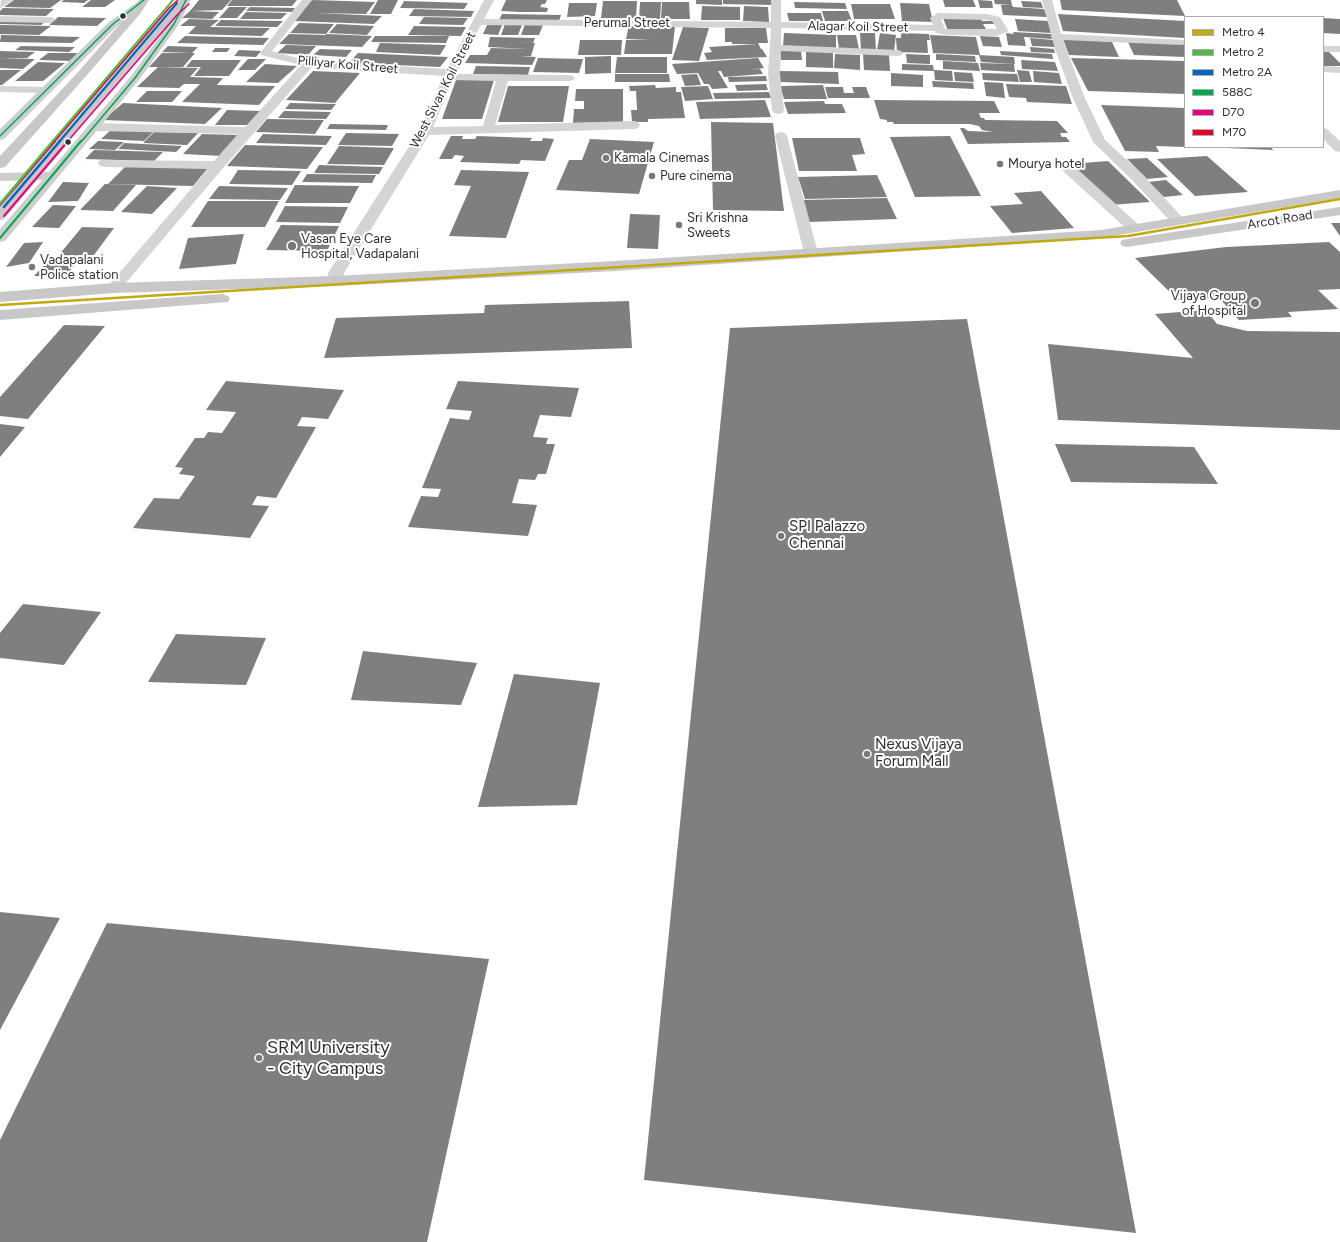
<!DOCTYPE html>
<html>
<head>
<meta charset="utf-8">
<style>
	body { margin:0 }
	#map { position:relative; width:1340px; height:1242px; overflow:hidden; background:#fff; font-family:Figtree,sans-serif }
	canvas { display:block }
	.legend { position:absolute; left:1184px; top:16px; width:140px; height:132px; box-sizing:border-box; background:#fff; border:1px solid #acacac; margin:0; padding:5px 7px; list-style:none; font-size:12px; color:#303030 }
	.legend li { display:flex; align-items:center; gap:8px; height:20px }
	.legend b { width:20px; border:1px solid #acacac }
</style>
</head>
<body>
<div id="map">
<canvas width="1340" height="1242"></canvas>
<ul class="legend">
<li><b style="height:5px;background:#c1aa0e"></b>Metro 4</li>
<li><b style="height:5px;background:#53b848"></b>Metro 2</li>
<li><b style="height:5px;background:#0065bd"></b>Metro 2A</li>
<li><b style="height:5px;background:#00a651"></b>588C</li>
<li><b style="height:5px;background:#e5007d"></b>D70</li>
<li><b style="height:5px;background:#e4002b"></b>M70</li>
</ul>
</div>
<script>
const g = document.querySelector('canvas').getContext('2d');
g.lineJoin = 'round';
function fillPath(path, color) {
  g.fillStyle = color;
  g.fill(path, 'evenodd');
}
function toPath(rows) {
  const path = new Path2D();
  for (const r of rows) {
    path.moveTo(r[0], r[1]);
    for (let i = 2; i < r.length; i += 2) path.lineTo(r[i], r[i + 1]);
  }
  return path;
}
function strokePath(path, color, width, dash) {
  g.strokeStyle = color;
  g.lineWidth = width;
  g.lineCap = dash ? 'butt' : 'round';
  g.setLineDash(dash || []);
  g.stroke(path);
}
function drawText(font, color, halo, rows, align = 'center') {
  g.font = font + ' Figtree,sans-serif';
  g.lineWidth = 4;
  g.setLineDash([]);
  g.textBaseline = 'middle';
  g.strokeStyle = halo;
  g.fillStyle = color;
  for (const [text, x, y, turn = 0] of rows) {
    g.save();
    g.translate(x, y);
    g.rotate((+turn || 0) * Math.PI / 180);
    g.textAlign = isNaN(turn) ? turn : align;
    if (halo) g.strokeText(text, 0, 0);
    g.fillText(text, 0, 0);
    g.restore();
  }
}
const building = toPath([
	[14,0,61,0,50,8,4,7],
	[64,0,88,0,84,3,61,2],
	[91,0,115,0,105,7,82,7],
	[199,0,231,0,222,10,190,11],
	[232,0,297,0,292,6,227,6],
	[313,0,375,2,366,14,316,13,382,16,374,24,293,21,311,1],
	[378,0,398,0,391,14,370,14],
	[506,0,547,0,545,4,542,4,540,7,548,8,547,12,520,12,523,3,520,12,501,11],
	[696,0,722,0,722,5,696,4],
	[723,0,771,0,771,5,723,4],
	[943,0,973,0,976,7,945,7],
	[978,0,992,1,993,8,980,8],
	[994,0,1011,0,1012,5,995,4],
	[1060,0,1177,0,1185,16,1062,10],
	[404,1,468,3,464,9,400,8],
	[603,1,637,1,636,18,601,18],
	[1021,1,1041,2,1043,8,1023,7],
	[640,2,661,2,660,19,639,19],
	[662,2,689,2,690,19,661,19],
	[794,2,845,3,847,9,795,8],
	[569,3,597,3,595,16,567,17],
	[900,3,929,4,933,22,902,21],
	[851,4,890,4,895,19,854,19],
	[1001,5,1012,5,1013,7,1044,9,1047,17,1003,15],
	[702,6,740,7,740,20,701,20],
	[744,6,768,7,769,22,743,21],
	[229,7,247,7,237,18,219,18],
	[250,7,295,8,292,12,246,11],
	[3,8,54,9,46,16,0,15,0,11],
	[414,9,474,11,471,17,409,16],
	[190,11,219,12,212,19,182,18],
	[822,11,848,11,852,21,825,21],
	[246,12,287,13,281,19,240,19],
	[787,13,821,13,823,21,789,21],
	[502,14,561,15,559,21,499,20],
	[1058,14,1185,21,1185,38,1063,31],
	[58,17,106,18,97,26,49,25],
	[424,17,468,18,463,25,419,24],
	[943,18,980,18,982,21,994,21,995,24,983,24,987,31,948,31],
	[1323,18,1340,19,1340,34,1323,33],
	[189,19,219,20,210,27,270,28,262,36,188,34,196,26,180,26],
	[1015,19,1048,21,1051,33,1018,31],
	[0,20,48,20,41,25,0,24],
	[221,20,283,21,277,27,215,26],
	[299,23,334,24,326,34,290,33],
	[488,23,503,23,498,35,483,34],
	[337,24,374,26,367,35,329,33],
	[505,24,522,25,518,35,501,35],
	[525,24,543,25,539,35,521,35],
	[0,25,51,26,39,35,0,34],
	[629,25,675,26,672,54,624,54,626,40,651,40,626,39],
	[414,26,466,27,461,36,408,35],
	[683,27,709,28,699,61,672,60],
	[725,28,766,28,768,43,758,43,761,49,737,50,762,49,767,57,707,60,704,53,712,52,709,47,757,44,732,44,732,42,725,42],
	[1013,32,1051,34,1052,39,1024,37,1026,46,1008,45,1006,33,1014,34],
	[784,33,836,35,836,49,783,47],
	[860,33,875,33,876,51,861,50],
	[880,33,896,35,894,51,877,50],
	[901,33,929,34,930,40,927,40,928,53,897,52,896,38,901,38],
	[289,34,325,35,327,34,372,36,362,47,279,44],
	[1,35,80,37,72,43,0,42],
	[837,35,856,35,859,49,839,49],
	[930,35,976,37,980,55,933,53],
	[185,36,269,38,263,45,177,43],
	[375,36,449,36,446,43,371,42],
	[980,36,999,37,1002,47,983,46],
	[490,37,535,38,533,43,516,42,535,43,531,56,520,56,536,57,532,65,465,63,470,55,487,55,491,48,529,49,488,47],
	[1030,38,1053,40,1055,47,1032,46],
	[1063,39,1112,42,1119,57,1069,55],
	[580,40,622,40,621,55,578,55],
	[1128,42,1185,44,1185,57,1134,55],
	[380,43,446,45,440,55,376,52],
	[286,45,316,46,308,55,277,53],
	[21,46,75,47,69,52,15,50],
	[168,46,198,47,192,53,162,52],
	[1030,47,1054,49,1055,53,1031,52],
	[215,48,230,48,227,52,212,52],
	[320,49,352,50,346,57,313,55],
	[239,50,261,51,256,57,234,56],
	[0,51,35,52,27,58,0,58],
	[780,51,801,51,802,60,781,60],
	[806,51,833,52,833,68,806,67],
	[1000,51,1052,54,1053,59,1001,55],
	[1323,51,1328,51,1340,63,1340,66,1323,66],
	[48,53,80,53,71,61,39,60],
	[162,53,195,53,183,67,149,67],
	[358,53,448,57,440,67,349,63],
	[835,54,860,55,860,70,834,68],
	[863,54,889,55,890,71,864,70],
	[906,54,930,55,930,64,907,63],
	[936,54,975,56,976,62,936,60],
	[979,55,1014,57,1015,64,981,62],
	[611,56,611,73,585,74,585,57],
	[617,57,667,57,667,73,615,73],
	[0,58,35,59,23,69,0,68],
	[538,58,583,59,579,73,533,72],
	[758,58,764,68,750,70,760,69,763,74,724,77,721,71,718,71,728,88,712,89,709,84,704,84,698,73,677,74,672,64],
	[1071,58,1185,61,1185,94,1088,91],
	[248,59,266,59,255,70,238,70],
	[192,60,241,60,229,76,194,76,201,67,186,67],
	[1021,60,1055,62,1058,71,1022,69],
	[943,61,978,63,980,71,943,69],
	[38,62,65,63,43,81,15,81],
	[980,63,1014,64,1015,72,981,70],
	[265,64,297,66,278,83,246,82],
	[902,64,933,65,934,71,902,70],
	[476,66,530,67,528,75,473,74],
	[158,67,198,68,190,77,223,78,217,85,275,86,259,105,182,102,200,84,184,84,179,88,137,87],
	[0,70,21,70,2,85,0,85],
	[934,70,952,71,953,81,935,80],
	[1017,70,1029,71,1032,82,1020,82],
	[313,71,360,73,335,103,286,100],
	[780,71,838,72,839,84,780,82],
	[1033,71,1059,73,1062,84,1034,82],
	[954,72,972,73,974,82,955,81],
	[891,73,923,75,923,87,891,86],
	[982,73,1017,74,1019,82,983,80],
	[615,74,669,74,670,82,615,82],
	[697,74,701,85,685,86,681,75],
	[766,76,767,81,729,82,728,77],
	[456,80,494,80,482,119,442,119],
	[932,81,973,83,974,89,933,87],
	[984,82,1003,83,1005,98,986,96],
	[766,84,768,90,737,91,735,85],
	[1006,84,1066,86,1072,104,1027,102,1026,98,1009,97],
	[655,85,656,88,676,87,676,92,681,92,685,118,648,119,648,122,632,122,631,110,637,110,636,91,630,91,629,86],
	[823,85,827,99,784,99,780,86],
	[508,86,569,86,563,122,498,122],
	[708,86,713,99,685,101,681,87],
	[825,87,843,87,844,93,854,93,852,87,866,87,870,98,828,98],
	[576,89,623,89,623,122,573,123,574,109,584,109,584,101,575,101],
	[147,91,182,91,172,102,136,102],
	[769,92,771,98,715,99,713,93],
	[765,100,771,117,700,119,696,102],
	[874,100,994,101,1000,113,979,113,981,118,984,118,985,120,1057,121,1068,133,1060,133,1062,137,1066,137,1070,142,968,144,960,128,964,128,968,131,993,132,982,130,979,126,970,124,894,124,893,122,887,122,887,120,880,119],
	[824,101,825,104,842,104,846,113,788,114,784,102],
	[123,103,222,108,205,124,103,120],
	[290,103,336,104,331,110,285,109],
	[1101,105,1185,108,1185,147,1156,146,1159,152,1125,151],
	[227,110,262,111,251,125,215,125],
	[284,111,331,112,326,119,278,118],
	[267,119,324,120,315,134,256,132],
	[711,122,773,123,784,211,713,210],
	[330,124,388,125,386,130,327,129],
	[112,129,154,131,144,141,101,139],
	[154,132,198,133,187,145,143,143],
	[346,133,399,134,392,146,338,145],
	[202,134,240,135,222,156,183,154],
	[263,134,332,136,326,145,256,143],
	[451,136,463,136,462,139,475,139,477,136,532,138,530,141,542,141,543,138,554,139,545,161,521,160,519,164,460,162,464,156,455,155,452,159,439,159],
	[950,136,981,196,915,197,890,137],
	[792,138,860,138,865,154,852,155,857,171,799,171],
	[590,139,654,142,639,194,556,190,569,160,582,160],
	[98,141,124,142,115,150,89,149],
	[124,143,182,146,176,152,118,149],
	[245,145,323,147,307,169,227,166],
	[339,146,394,148,384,165,327,164],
	[1227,147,1271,147,1273,150,1227,148],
	[94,150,163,152,154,161,85,159],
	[1207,156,1248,192,1195,196,1157,159],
	[1147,158,1168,177,1147,179,1127,159],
	[1108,161,1150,202,1110,205,1070,164],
	[319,165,383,167,379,174,314,173],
	[126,166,208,168,193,186,108,184],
	[238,170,301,171,292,185,229,184],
	[461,170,529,172,506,238,449,236,471,186,454,185],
	[307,174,376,175,372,183,302,182],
	[877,175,887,197,805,199,798,177],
	[1166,180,1183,195,1164,197,1148,182],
	[63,182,89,183,78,201,48,202],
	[105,184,136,185,113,211,80,210],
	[295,185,359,186,350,203,285,203],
	[147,186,177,188,152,214,121,212],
	[219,186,288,188,280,200,209,199],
	[1041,191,1074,228,1012,233,990,206,1023,204,1014,193],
	[887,198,897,219,809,222,803,200],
	[208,201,279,201,265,227,191,227],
	[53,205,76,206,59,228,32,227],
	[285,206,348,207,340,223,276,222],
	[630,214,660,215,658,249,627,248],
	[1331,223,1340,223,1340,236],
	[281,225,339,226,327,251,266,250],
	[82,227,114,228,94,255,58,256],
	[244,234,236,264,179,269,188,238],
	[43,242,29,263,6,267,24,243],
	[1329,242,1340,252,1340,289,1318,290,1338,309,1288,312,1292,317,1239,320,1219,298,1178,300,1135,258,1226,247],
	[48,261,77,263,64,277,34,276],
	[629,301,632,348,324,358,336,318,484,313,485,305],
	[1206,310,1217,324,1247,331,1340,332,1340,430,1058,420,1048,344,1193,358,1155,314],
	[967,319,1136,1233,644,1180,730,328],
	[64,325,105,326,28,419,0,416,0,397],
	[226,381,344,390,328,419,302,417,297,426,316,427,276,498,257,496,252,505,269,506,250,538,133,528,154,498,179,499,195,476,179,474,183,468,175,467,195,438,204,438,208,432,222,433,236,412,206,410],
	[458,381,579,388,571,417,540,415,533,437,548,438,546,444,555,444,546,474,538,474,535,480,519,479,512,503,537,505,528,536,408,527,421,496,438,497,441,489,422,488,450,418,469,420,472,411,446,409],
	[0,424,25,427,0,457],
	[1055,444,1194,447,1218,484,1071,482],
	[23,604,101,612,64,665,0,658,0,633],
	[176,634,266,638,246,685,148,682],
	[363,651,477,663,461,705,351,700],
	[514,674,600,683,577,805,478,807],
	[0,912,60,918,0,1030],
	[107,923,489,959,427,1242,0,1242,0,1140]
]);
const street = toPath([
	[1,0,13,0,0,8,1,0],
	[302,0,312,0,272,51,308,61,447,69,484,0,494,0,484,19,771,22,771,0,781,0,781,22,933,25,930,18,938,13,987,14,1000,17,1008,30,1007,32,996,36,947,35,936,33,935,31,781,28,781,45,899,50,904,53,899,56,781,51,780,74,784,110,782,113,778,114,774,113,772,110,768,74,771,28,481,25,456,74,569,75,573,76,575,78,573,80,569,81,508,81,495,125,634,121,638,122,640,125,638,128,634,129,429,135,344,273,343,281,340,284,335,286,330,284,327,281,328,273,419,131,444,76,311,68,223,168,119,291,114,293,109,291,106,288,109,285,208,169,105,167,100,166,98,163,100,160,214,161,238,134,93,131,89,130,87,127,89,124,93,123,245,127,301,65,261,55,260,53,302,0],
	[941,19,987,20,992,21,997,29,945,29,941,19],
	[453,80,496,81,483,126,433,127,453,80],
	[1042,0,1052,0,1061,34,1185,40,1185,44,1182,45,1063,40,1084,96,1105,140,1143,175,1182,217,1184,220,1182,223,1177,224,1172,223,1133,181,1093,142,1072,96,1055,49,1042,0],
	[0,16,51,17,56,20,51,23,0,22,0,16],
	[1323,46,1340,46,1340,52,1323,52,1323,46],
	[1323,66,1340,67,1340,73,1323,72,1323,66],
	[0,86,47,87,51,88,53,90,51,92,47,93,0,92,0,86],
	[1323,128,1327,129,1340,141,1340,152,1335,151,1323,139,1323,128],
	[781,132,785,133,787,136,818,253,816,256,811,257,806,256,804,253,775,136,777,133,781,132],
	[1069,165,1074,166,1139,225,1141,228,1139,231,1134,232,1129,231,1064,172,1062,169,1064,166,1069,165]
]);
const secondary = toPath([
	[142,0,145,1,147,3,145,5,117,26,4,139,0,140,0,129,109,22,139,1,142,0],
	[184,0,189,3,179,24,139,80,5,241,0,242,0,229,42,180,0,181,0,173,49,172,131,76,169,24,181,1,184,0]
]);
const primary = toPath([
	[139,0,149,0,140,14,87,75,5,167,0,168,0,156,79,71,132,10,139,0],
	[180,0,191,0,177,13,169,13,168,11,169,9,180,0],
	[1340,190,1340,198,1101,238,615,271,335,286,114,293,0,302,0,292,114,283,335,276,615,261,1101,230,1340,190],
	[1340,207,1340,215,1127,247,1122,246,1120,243,1122,240,1127,239,1340,207],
	[222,294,228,296,230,299,228,302,0,320,0,310,222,294]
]);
const primaryBridgeFar1 = toPath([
	[60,142,173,11]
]);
const primaryBridge = toPath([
	[0,213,61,141]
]);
const bus1Far1 = toPath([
	[0,136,113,24,144,0],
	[81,142,135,78,174,24,186,0]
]);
const bus1 = toPath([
	[0,238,81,141]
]);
const bus2Far1 = toPath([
	[67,142,177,15,189,4]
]);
const bus2 = toPath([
	[4,216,68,141]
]);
const bus3Far1 = toPath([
	[54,142,169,8,178,0]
]);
const bus3 = toPath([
	[0,205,55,141]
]);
const metro1 = toPath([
	[0,305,1128,236,1340,199]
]);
const metro2Far1 = toPath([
	[52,142,173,0]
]);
const metro2 = toPath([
	[0,204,53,141]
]);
const metro3Far1 = toPath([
	[59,142,177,3]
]);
const metro3 = toPath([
	[4,207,60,141]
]);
const markers = [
	[123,16,3.5,"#303030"],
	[68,142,3.5,"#303030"],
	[606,158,4,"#787878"],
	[1000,164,4,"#787878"],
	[652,176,4,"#787878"],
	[679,225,4,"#787878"],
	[292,246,5,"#787878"],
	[32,267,4,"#787878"],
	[1255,303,5,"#787878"],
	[781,536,4,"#787878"],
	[867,754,4,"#787878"],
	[259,1058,4,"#787878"]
];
const farStreetnames = [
	["Perumal Street",627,23],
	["Alagar Koil Street",858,27,1],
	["Pilliyar Koil Street",348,65,5],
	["West Sivan Koil Street",443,90,-63],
	["Arcot Road",1280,220,-9]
];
const farPoinames = [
	["Kamala Cinemas",614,158],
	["Mourya hotel",1008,164],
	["Pure cinema",660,176],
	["Sri Krishna",687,218],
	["Sweets",687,233],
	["Vasan Eye Care",301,239],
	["Hospital, Vadapalani",301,254],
	["Vadapalani",40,260],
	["Police station",40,275],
	["Vijaya Group",1246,296,"right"],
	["of Hospital",1246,311,"right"]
];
const poiNames = [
	["SPI Palazzo",789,527],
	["Chennai",789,544],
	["Nexus Vijaya",875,745],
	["Forum Mall",875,762]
];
const nearPoinames = [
	["SRM University",267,1048],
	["- City Campus",267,1069]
];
fillPath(building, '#7f7f7f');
fillPath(street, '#d4d4d4');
fillPath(secondary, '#cecece');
fillPath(primary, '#c8c8c8');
strokePath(primaryBridgeFar1, '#c8c8c8', 11);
strokePath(primaryBridge, '#c8c8c8', 14);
strokePath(bus1Far1, '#00a651', 1.5);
strokePath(bus1, '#00a651', 2);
strokePath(bus2Far1, '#e5007d', 1.5);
strokePath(bus2, '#e5007d', 2);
strokePath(bus3Far1, '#e4002b', 1.5);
strokePath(bus3, '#e4002b', 2);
strokePath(metro1, '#c1aa0e', 2.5);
strokePath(metro2Far1, '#53b848', 2);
strokePath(metro2, '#53b848', 2.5);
strokePath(metro3Far1, '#0065bd', 2);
strokePath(metro3, '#0065bd', 2.5);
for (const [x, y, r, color] of markers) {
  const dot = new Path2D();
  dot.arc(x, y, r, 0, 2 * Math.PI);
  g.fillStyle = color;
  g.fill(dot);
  strokePath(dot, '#fff', 1.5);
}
drawText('13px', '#303030', '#fff', farStreetnames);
drawText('13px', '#303030', '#fff', farPoinames, 'left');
drawText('15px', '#303030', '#fff', poiNames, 'left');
drawText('18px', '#303030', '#fff', nearPoinames, 'left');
</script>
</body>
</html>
